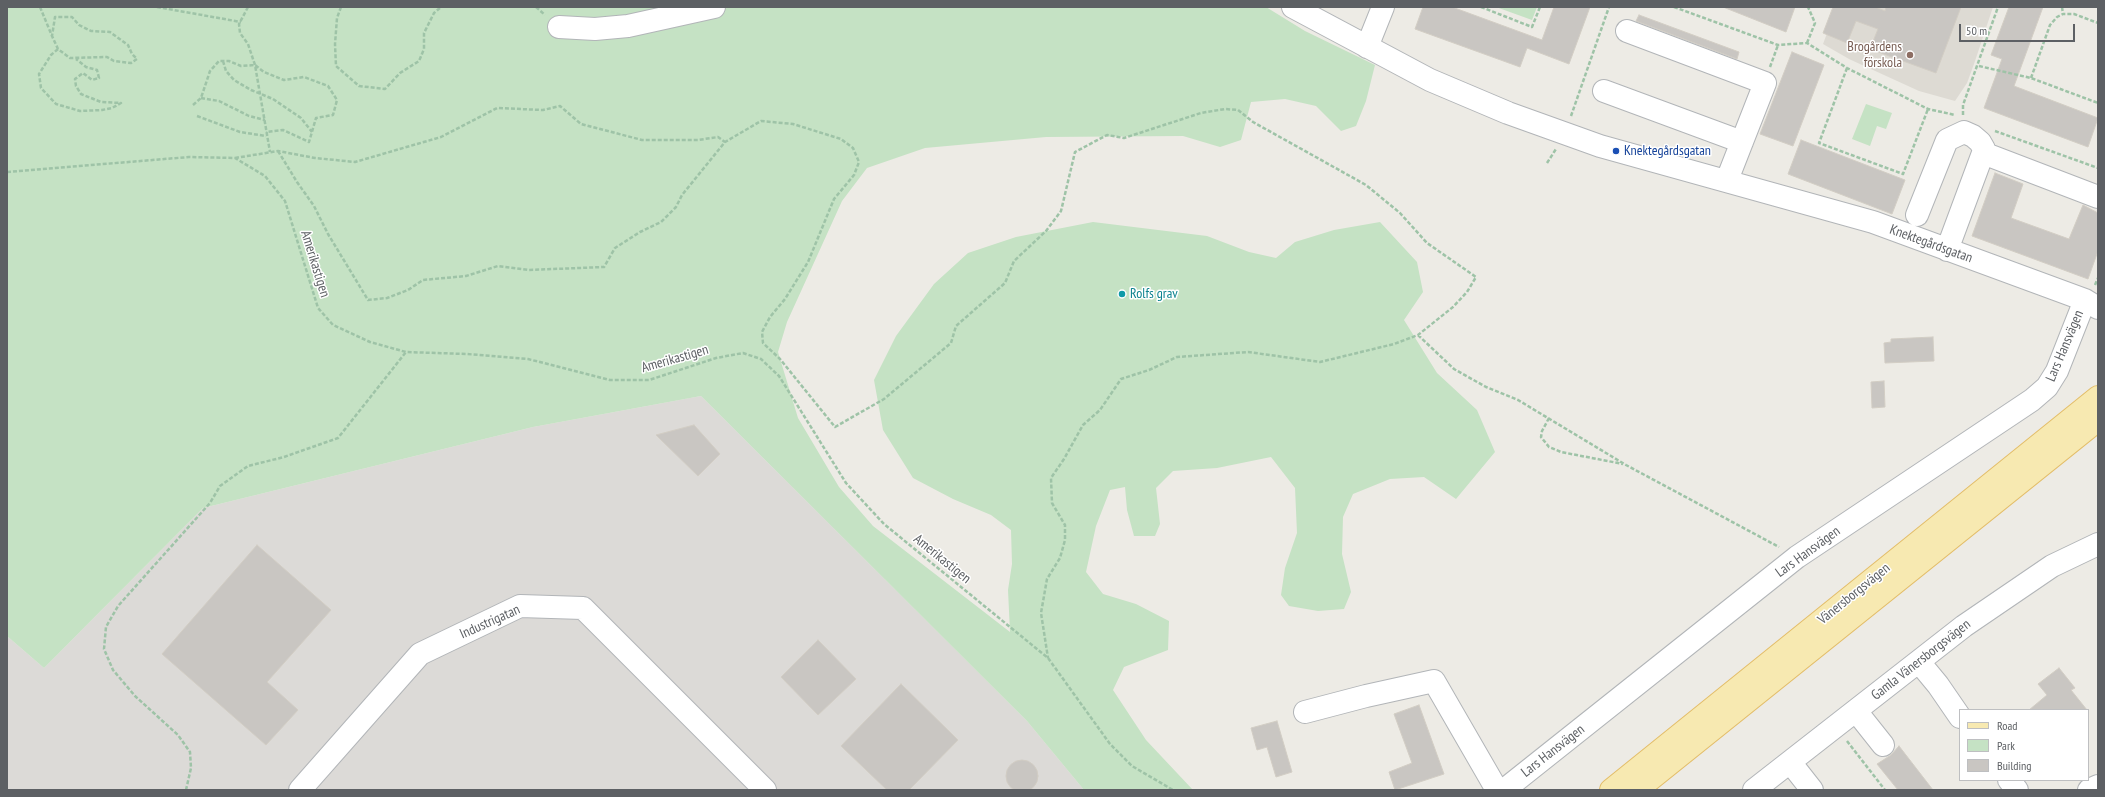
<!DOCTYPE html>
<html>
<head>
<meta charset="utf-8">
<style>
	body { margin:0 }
	#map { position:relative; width:2105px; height:797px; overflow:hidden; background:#edebe5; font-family:"PT Sans Narrow",sans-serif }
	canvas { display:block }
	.frame { position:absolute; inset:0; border:8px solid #5d6064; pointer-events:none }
	.legend { position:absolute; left:1959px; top:709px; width:130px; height:72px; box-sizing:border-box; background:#fff; border:1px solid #bebfc1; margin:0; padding:5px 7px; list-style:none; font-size:12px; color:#5d6064 }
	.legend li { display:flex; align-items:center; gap:8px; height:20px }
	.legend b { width:20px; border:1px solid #bebfc1 }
	.scale { position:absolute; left:1959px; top:24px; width:116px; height:18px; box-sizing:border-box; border:2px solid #5d6064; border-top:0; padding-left:5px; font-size:12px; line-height:14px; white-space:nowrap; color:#5d6064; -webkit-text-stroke:3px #fff; paint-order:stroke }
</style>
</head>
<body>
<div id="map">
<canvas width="2105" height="797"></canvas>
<div class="frame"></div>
<ul class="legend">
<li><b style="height:5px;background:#f7e9b1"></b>Road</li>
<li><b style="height:11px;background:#c5e2c4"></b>Park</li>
<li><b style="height:11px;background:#c9c6c2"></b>Building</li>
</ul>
<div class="scale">50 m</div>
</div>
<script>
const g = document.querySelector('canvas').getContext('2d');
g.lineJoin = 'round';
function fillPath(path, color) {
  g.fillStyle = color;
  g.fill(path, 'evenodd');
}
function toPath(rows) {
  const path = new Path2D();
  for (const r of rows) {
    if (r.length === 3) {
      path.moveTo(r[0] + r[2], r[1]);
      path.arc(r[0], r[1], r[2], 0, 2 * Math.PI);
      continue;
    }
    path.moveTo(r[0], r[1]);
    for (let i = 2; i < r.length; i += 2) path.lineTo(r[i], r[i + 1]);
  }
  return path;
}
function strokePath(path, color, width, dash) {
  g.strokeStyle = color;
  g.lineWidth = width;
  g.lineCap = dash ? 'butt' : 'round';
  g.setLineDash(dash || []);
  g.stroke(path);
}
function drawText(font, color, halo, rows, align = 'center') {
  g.font = font + ' "PT Sans Narrow",sans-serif';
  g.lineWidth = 3;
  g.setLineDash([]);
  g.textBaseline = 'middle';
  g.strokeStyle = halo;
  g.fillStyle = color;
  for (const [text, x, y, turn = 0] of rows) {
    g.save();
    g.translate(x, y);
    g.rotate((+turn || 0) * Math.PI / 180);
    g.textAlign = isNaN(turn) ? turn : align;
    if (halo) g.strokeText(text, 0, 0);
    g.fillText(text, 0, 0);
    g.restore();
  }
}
const industrial = toPath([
	[701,396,1027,721,1084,790,7,790,7,636,44,668,203,508,533,427]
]);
const education = toPath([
	[1837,7,1993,7,1974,64,1967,83,1955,101,1919,91,1849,59,1823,44]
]);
const green = toPath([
	[7,7,1266,7,1305,31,1375,65,1366,101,1356,126,1341,131,1316,106,1285,99,1251,102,1241,140,1220,147,1183,136,1046,137,925,148,867,168,842,201,787,322,778,352,798,418,839,487,873,526,1010,632,1008,590,1012,564,1011,530,991,515,953,499,913,478,883,430,874,380,896,336,934,284,968,253,1016,237,1093,222,1207,236,1249,252,1276,258,1295,242,1334,230,1380,222,1417,262,1423,292,1404,320,1437,373,1477,410,1495,452,1456,499,1424,477,1390,479,1353,494,1343,517,1342,554,1351,592,1344,609,1318,611,1289,606,1281,595,1285,568,1297,533,1295,488,1271,457,1217,468,1173,471,1156,488,1160,524,1155,536,1134,536,1127,510,1125,487,1110,490,1096,526,1086,572,1103,594,1136,604,1169,621,1168,650,1124,667,1113,690,1146,740,1193,790,1084,790,1027,721,701,396,533,427,203,508,44,668,7,636],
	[1496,7,1537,7,1532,20],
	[1866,104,1892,113,1886,129,1877,126,1870,146,1852,139]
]);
const building = toPath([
	[1423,7,1452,7,1542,40,1554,7,1590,7,1569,64,1527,48,1520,67,1415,29,1423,7],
	[1723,7,1795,7,1786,32,1723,7],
	[1833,7,1875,7,1885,11,1886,7,1961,7,1936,73,1870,49,1878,29,1856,21,1847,43,1823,33,1833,7],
	[2009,7,2043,7,2014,86,2098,118,2088,147,1984,108,2002,59,1991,55,2009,7],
	[1639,15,1739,52,1737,59,1636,21,1639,15],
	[1792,52,1824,65,1793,146,1760,134,1792,52],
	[1801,140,1905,180,1892,214,1788,174,1801,140],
	[1995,173,2023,184,2011,218,2069,239,2083,205,2098,213,2098,251,2088,279,1972,236,1995,173],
	[1933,337,1934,361,1885,363,1884,343,1891,342,1891,339,1933,337],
	[1884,381,1885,407,1872,408,1871,382,1884,381],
	[694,425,720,454,698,476,656,435,694,425],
	[257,545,331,610,267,682,298,710,266,745,162,654,257,545],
	[818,640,856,679,818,715,781,677,818,640],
	[2059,668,2075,688,2071,690,2087,710,2029,710,2047,695,2038,684,2059,668],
	[901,684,958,740,909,790,887,790,841,746,901,684],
	[1419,705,1444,774,1395,790,1389,772,1412,763,1394,714,1419,705],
	[1277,721,1292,772,1276,777,1267,747,1257,750,1251,728,1277,721],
	[1899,746,1933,790,1898,790,1877,764,1891,755,1899,746],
	[1022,776,16]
]);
const path = toPath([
	[40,7,52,36,58,49,70,58,107,57,114,61,131,63,137,59,132,54,128,45,110,32,91,31,79,25,72,17,55,17,52,36],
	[157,7,241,22],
	[248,7,239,24,240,33,248,44,255,65,270,152],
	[341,7,337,18,335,44,336,66,359,86,385,89,400,73,419,61,424,49,424,33,434,13,441,7],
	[536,7,545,15],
	[1481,7,1532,27,1540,7],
	[1674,7,1778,45,1807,43,1847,68,1928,109,1955,115],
	[2062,7,2063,14],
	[1807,43,1815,23,1808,7],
	[58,49,51,55,39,74,41,88,56,104,80,111,102,110,112,108,121,103,101,102,81,94,76,86,75,79,83,73,92,80,99,78,97,70,86,67,76,59],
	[223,61,226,71,234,80,251,90,273,99,301,118,312,132],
	[1979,66,2031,78,2098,103],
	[1770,67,1778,45],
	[1847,68,1819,143,1903,174,1928,109],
	[2031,78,2050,25,2057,17,2063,14,2074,14,2098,23],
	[201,98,219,101,249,116,265,120],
	[193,105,201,98,210,71,219,61,229,61,241,66,255,65,264,72,284,80,304,77,328,86,337,100,333,115,316,118,309,142,283,130,266,132],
	[1963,115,1963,105,1998,7],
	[197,116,240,132,266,136],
	[1571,116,1609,7],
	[1995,131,2098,168],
	[278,151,297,182,314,206,328,234,368,300,387,298,408,290,423,280,466,276,498,266,529,270,604,267,615,248,640,232,661,222,676,207,682,195,725,142,761,121,793,124,841,139,853,148,859,162,854,175,834,199,808,262,785,299,770,317,762,332,763,343,780,359,835,427,884,399,951,343,956,326,1005,283,1014,261,1046,231,1061,211,1075,152,1107,135,1124,138,1201,113,1225,109,1238,110,1253,122,1366,185,1400,213,1427,243,1476,277,1467,292,1453,307,1418,335,1394,344,1320,362,1248,352,1177,357,1149,370,1121,379,1100,410,1083,425,1064,459,1051,478,1052,503,1065,525,1065,540,1060,558,1047,579,1041,613,1048,658],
	[235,158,278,151,315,158,355,162,441,137,497,108,543,110,560,106,581,124,642,140,698,140,718,137,725,142],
	[1547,163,1556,149],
	[7,172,189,157,235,158,265,176,285,201,318,308,333,325,370,342,406,352,467,354,528,359,610,380,649,380,716,358,743,353,761,359,779,376,846,483,884,524,1048,658,1110,744,1132,766,1173,790],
	[2095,285,2098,278],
	[1418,335,1454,369,1486,387,1518,400,1626,465,1779,547],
	[1549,418,1542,431,1541,437,1549,447,1561,452,1623,464],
	[1847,741,1885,790],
	[186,790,191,768,190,752,178,735,135,696,113,670,104,649,106,627,118,606,210,503,220,486,248,466,284,457,338,438,406,352]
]);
const minor = toPath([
	[1293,7,1430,80,1508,113,1600,146,1873,222,2085,300,2098,308],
	[559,27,595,29,628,26,714,7],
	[1627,31,1765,83,1727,180],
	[1367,47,1383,7],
	[1604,91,1742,142],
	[1983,153,2098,197],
	[1917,215,1947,140,1964,132,1973,136,1980,142,1984,149,1983,153,1947,250],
	[1919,662,1938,685,1960,717],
	[1856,711,1883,745],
	[1305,712,1366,696,1434,681,1497,790],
	[1790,762,1812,790],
	[2009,780,2017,790],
	[300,790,420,654,520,606,583,608,765,790],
	[1504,790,1797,557,2032,400,2047,387,2057,371,2085,300],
	[1754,790,1964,626,2052,566,2098,544],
	[2089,790,2098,786]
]);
const major = toPath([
	[1611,790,2098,397],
	[1637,790,2098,420]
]);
const markers = [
	[1910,55,4,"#8d6e63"],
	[1616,151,4,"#1a4fb4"],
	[1122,294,4,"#0f9aa8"]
];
const educationNames = [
	["Brogårdens",1902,47],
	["förskola",1902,63]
];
const transitNames = [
	["Knektegårdsgatan",1624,151]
];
const streetNames = [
	["Knektegårdsgatan",1931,244,20],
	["Amerikastigen",315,264,73],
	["Lars Hansvägen",2065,346,-67],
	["Amerikastigen",675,359,-16],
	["Lars Hansvägen",1808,552,-36],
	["Amerikastigen",942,559,39],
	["Vänersborgsvägen",1854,594,-39],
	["Industrigatan",490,622,-24],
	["Gamla Vänersborgsvägen",1921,660,-38],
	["Lars Hansvägen",1553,751,-38]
];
const cultureNames = [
	["Rolfs grav",1130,294]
];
fillPath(industrial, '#dcdad7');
fillPath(education, '#dddad3');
fillPath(green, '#c5e2c4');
fillPath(building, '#c9c6c2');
strokePath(building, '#d2cdc4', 1);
strokePath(minor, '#b2b5b8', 24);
strokePath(major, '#e3bd69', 24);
strokePath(path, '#9ec3a7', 2.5, [4, 2]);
strokePath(minor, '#fff', 22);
strokePath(major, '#f7e9b1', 22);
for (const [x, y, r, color] of markers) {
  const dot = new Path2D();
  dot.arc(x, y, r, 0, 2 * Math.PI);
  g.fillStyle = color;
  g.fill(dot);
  strokePath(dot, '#fff', 1.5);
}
drawText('14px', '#785e54', '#fff', educationNames, 'right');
drawText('14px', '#164399', '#fff', transitNames, 'left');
drawText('14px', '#5d6064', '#fff', streetNames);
drawText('14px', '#0d838f', '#fff', cultureNames, 'left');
</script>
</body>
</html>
